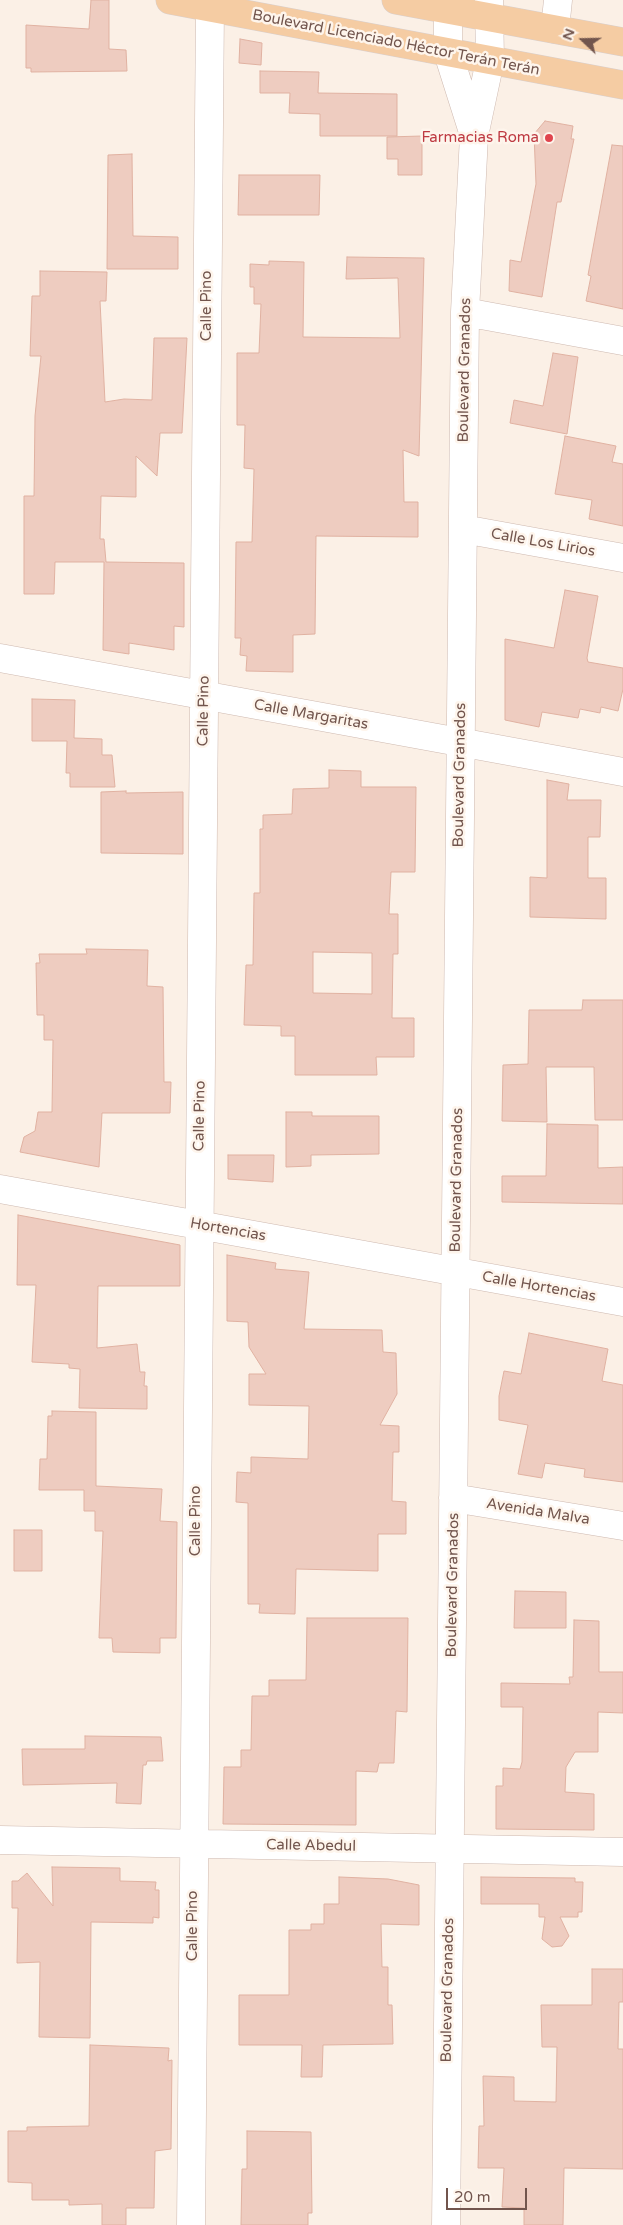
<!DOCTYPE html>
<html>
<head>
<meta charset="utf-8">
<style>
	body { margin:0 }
	#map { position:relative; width:623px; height:2225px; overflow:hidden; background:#fbf0e6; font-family:"Varela Round",sans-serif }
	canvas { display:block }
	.north { position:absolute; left:558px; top:15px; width:50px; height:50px; -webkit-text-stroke:4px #fef5ec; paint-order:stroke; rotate:291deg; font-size:14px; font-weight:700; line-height:20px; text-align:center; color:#72554d }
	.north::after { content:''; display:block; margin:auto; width:18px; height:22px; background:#72554d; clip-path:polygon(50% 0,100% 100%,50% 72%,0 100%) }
	.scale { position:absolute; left:446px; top:2188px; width:81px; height:22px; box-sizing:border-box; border:2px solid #72554d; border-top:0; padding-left:6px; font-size:15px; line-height:18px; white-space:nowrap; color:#72554d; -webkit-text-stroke:4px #fef5ec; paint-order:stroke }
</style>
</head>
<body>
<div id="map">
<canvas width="623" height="2225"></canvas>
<div class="north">N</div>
<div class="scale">20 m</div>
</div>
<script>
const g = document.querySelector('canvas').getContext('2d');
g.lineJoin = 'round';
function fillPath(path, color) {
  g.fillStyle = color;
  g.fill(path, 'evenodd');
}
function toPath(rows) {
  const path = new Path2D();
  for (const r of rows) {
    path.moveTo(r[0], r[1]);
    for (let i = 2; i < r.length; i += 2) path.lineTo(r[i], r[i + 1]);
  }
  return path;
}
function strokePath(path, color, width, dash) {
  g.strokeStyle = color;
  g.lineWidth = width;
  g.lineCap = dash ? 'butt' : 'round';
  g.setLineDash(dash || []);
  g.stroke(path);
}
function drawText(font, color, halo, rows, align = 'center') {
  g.font = font + ' "Varela Round",sans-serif';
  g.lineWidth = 5;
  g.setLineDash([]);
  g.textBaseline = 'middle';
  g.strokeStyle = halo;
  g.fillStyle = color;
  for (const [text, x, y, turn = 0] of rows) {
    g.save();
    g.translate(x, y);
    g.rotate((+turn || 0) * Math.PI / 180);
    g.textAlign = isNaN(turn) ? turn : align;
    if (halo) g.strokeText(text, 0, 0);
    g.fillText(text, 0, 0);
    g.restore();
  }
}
const building = toPath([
	[91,0,109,0,109,49,126,50,127,71,31,72,31,68,26,68,26,25,89,29,91,0],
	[240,39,262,43,261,65,239,63,240,39],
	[260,71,319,72,318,93,397,94,397,136,320,136,320,114,289,113,290,93,260,93,260,71],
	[545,121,573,126,571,139,574,139,561,202,557,202,542,297,509,291,510,260,521,262,536,184,534,134,545,121],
	[422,136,422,175,398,175,398,159,387,159,387,137,422,136],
	[612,145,623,146,623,309,586,301,591,276,588,275,612,145],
	[132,154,133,236,178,237,178,269,107,269,108,155,132,154],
	[239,175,320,175,319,215,238,215,239,175],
	[347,257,424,258,419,456,403,450,404,502,418,502,418,537,316,536,315,634,293,635,293,672,246,671,247,656,240,655,241,638,235,638,236,542,252,542,254,469,244,468,245,425,237,425,237,353,259,353,261,304,254,304,254,287,250,287,250,264,269,265,269,261,304,262,303,337,400,338,398,278,346,279,347,257],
	[40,271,107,272,106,301,100,301,105,402,124,399,152,400,154,338,187,338,182,433,160,433,157,476,136,456,136,497,101,496,100,539,104,539,106,562,184,563,184,627,174,626,174,650,129,643,129,654,103,650,104,562,55,562,54,594,24,594,24,496,34,496,35,416,41,356,30,356,32,296,40,296,40,271],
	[553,353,578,357,567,434,510,423,514,400,543,406,553,353],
	[565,436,616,446,612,462,623,464,623,526,589,519,592,500,555,494,565,436],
	[565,590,598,596,587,658,588,662,623,668,623,689,618,711,601,707,600,713,580,709,578,718,542,712,539,727,505,720,505,639,554,648,565,590],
	[32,699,75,700,74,738,102,739,102,755,112,755,115,787,70,787,70,773,66,773,67,741,32,741,32,699],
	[329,770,361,771,361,787,416,787,415,872,391,872,389,914,398,914,398,954,393,954,392,1018,414,1018,414,1057,376,1057,377,1075,295,1075,295,1036,281,1036,281,1026,244,1025,246,965,253,965,254,893,260,893,260,829,263,829,263,815,292,814,293,789,329,788,329,770],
	[313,952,372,953,372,994,313,993,313,952],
	[547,780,569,784,567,800,601,800,600,837,588,837,588,878,606,878,606,919,530,917,530,877,547,878,547,780],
	[126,791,126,793,183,792,183,854,101,853,101,792,126,791],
	[86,949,148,950,147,986,163,987,164,1082,171,1082,170,1113,102,1113,99,1167,20,1152,24,1137,35,1131,38,1112,52,1112,53,1040,44,1040,44,1015,37,1015,36,963,40,963,39,954,87,954,86,949],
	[583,1000,623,1000,623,1120,595,1120,594,1067,546,1067,547,1122,502,1121,503,1065,528,1064,529,1010,582,1010,583,1000],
	[286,1112,312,1112,312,1116,379,1116,379,1154,311,1155,311,1166,286,1167,286,1112],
	[547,1124,598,1125,598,1168,623,1167,623,1204,502,1202,502,1176,546,1176,547,1124],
	[228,1155,274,1155,273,1182,228,1179,228,1155],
	[18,1215,180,1245,180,1286,98,1286,97,1348,137,1344,140,1372,145,1372,144,1386,147,1386,147,1409,79,1408,80,1369,69,1368,69,1364,32,1362,36,1285,17,1285,18,1215],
	[227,1255,276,1263,275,1269,309,1272,304,1329,382,1330,383,1352,396,1353,397,1394,380,1425,399,1426,399,1452,393,1452,392,1501,406,1502,406,1534,378,1534,378,1571,296,1569,295,1614,259,1613,260,1604,248,1604,248,1503,236,1502,237,1472,251,1473,251,1457,308,1459,309,1406,249,1405,249,1374,266,1374,249,1347,248,1322,227,1321,227,1255],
	[529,1333,608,1349,602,1381,623,1385,623,1482,584,1477,585,1469,545,1463,542,1478,518,1474,528,1425,499,1420,499,1396,504,1371,521,1374,529,1333],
	[52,1411,96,1412,96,1486,162,1489,160,1521,177,1522,176,1638,160,1638,160,1653,113,1652,112,1638,99,1638,103,1531,95,1531,95,1511,84,1511,84,1490,39,1490,40,1459,47,1459,48,1416,52,1416,52,1411],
	[14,1530,42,1530,42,1571,14,1571,14,1530],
	[515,1591,566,1592,566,1628,514,1628,515,1591],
	[307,1618,408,1618,407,1712,396,1711,394,1763,379,1763,377,1772,356,1771,356,1825,223,1824,224,1767,241,1767,241,1750,251,1750,252,1696,269,1696,269,1680,306,1680,307,1618],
	[574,1620,599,1621,599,1672,623,1672,623,1713,598,1712,598,1752,575,1752,566,1767,565,1792,594,1794,594,1830,496,1829,496,1786,503,1786,503,1768,520,1769,522,1762,523,1707,501,1707,501,1683,570,1684,569,1677,573,1677,574,1620],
	[85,1736,161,1737,163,1761,147,1761,146,1765,143,1765,141,1804,116,1803,117,1783,23,1785,22,1749,85,1749,85,1736],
	[52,1867,120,1868,120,1881,156,1882,155,1890,159,1890,159,1918,153,1917,153,1923,91,1922,90,2038,39,2037,40,1962,17,1963,18,1908,12,1908,12,1881,18,1881,27,1873,53,1906,52,1867],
	[339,1877,388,1879,419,1885,419,1925,381,1924,382,1967,388,1967,388,2005,392,2005,393,2044,323,2045,322,2077,301,2077,302,2045,239,2045,239,1995,289,1995,289,1930,311,1930,311,1924,324,1924,324,1904,339,1904,339,1877],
	[481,1877,575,1878,575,1882,583,1882,582,1912,578,1912,578,1917,560,1917,569,1936,562,1946,552,1947,542,1939,545,1917,539,1917,539,1904,481,1904,481,1877],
	[592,1969,623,1969,623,2002,619,2002,618,2049,623,2049,623,2169,564,2168,563,2225,524,2225,524,2208,502,2207,504,2168,478,2168,479,2126,484,2126,483,2076,514,2077,514,2101,556,2102,557,2047,542,2047,541,2005,592,2005,592,1969],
	[90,2045,169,2048,168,2061,172,2060,171,2149,155,2151,154,2208,126,2208,126,2225,102,2225,102,2204,69,2205,69,2200,32,2200,32,2183,8,2182,8,2131,27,2131,27,2127,89,2126,90,2045],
	[247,2131,311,2132,312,2213,308,2213,308,2225,241,2225,242,2169,247,2169,247,2131]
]);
const minor = toPath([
	[448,0,448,53,474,135],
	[555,29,558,0],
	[465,312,623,341],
	[463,529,623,558],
	[0,658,623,772],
	[0,1189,623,1302],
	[453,1498,623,1526],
	[0,1840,623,1852],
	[191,2225,210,7],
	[446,2225,465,312,474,136,490,61,489,0]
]);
const major = toPath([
	[170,0,623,85],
	[396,0,623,42]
]);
const markers = [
	[549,138,5,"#e0444e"]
];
const streetNames = [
	["Boulevard Licenciado Héctor Terán Terán",396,43,11],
	["Calle Pino",207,306,-90],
	["Boulevard Granados",465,370,-89],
	["Calle Los Lirios",543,543,10],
	["Calle Pino",204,711,-89],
	["Calle Margaritas",311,715,10],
	["Boulevard Granados",460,775,-89],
	["Calle Pino",200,1116,-89],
	["Boulevard Granados",457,1180,-89],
	["Hortencias",228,1230,10],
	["Calle Hortencias",539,1287,10],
	["Avenida Malva",538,1512,9],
	["Calle Pino",196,1521,-90],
	["Boulevard Granados",453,1585,-89],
	["Calle Abedul",311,1846,1],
	["Calle Pino",193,1926,-90],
	["Boulevard Granados",448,1990,-89]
];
const healthNames = [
	["Farmacias Roma",539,138]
];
fillPath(building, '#eeccc0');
strokePath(building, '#e0b1a1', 1);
strokePath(minor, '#ceb9b0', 29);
strokePath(major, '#d8cfcd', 29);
strokePath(minor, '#fff', 28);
strokePath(major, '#f5cca3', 28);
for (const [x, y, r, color] of markers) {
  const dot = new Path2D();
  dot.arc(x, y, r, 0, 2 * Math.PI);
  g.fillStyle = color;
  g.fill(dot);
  strokePath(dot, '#fef5ec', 2);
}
drawText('15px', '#72554d', '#fef5ec', streetNames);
drawText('15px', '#be3a42', '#fef5ec', healthNames, 'right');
</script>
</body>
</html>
